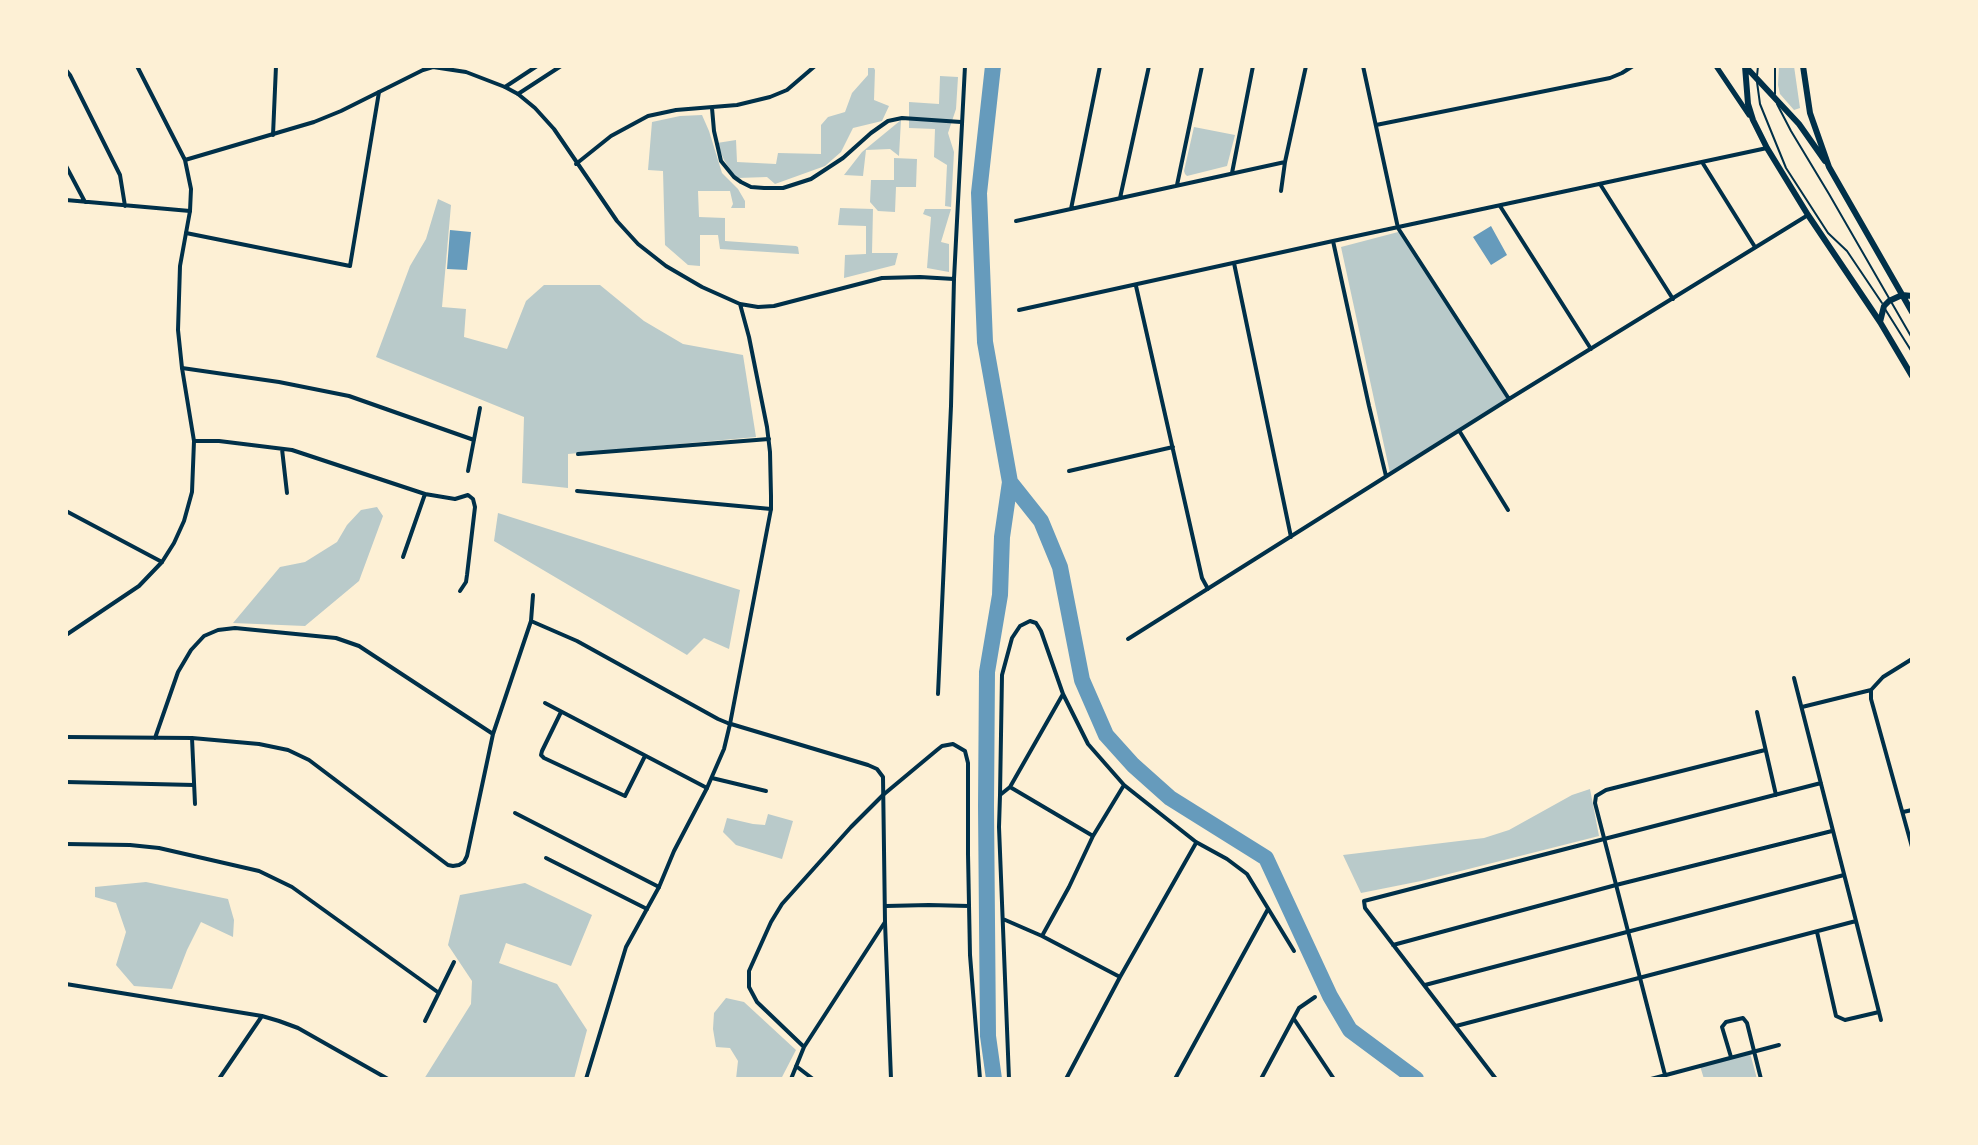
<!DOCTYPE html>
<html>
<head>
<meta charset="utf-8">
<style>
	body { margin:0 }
	#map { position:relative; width:1978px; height:1145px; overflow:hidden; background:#fdf0d5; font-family:Barlow,sans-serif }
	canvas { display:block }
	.frame { position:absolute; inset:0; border:68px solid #fdf0d5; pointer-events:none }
</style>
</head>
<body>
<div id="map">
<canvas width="1978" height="1145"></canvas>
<div class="frame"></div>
</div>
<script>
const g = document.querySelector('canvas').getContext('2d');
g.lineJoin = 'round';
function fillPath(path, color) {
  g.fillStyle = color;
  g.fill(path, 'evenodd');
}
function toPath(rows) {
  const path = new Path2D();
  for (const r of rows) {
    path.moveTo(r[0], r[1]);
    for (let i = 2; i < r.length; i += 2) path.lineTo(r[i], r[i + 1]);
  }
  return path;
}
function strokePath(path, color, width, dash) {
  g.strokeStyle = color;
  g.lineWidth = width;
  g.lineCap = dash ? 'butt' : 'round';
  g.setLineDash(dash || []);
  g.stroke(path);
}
const green = toPath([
	[868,66,873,66,875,70,874,100,889,106,882,121,853,128,841,152,825,166,775,184,767,177,738,178,733,174,724,160,717,143,736,140,737,162,776,164,778,153,821,154,821,125,828,117,845,112,852,93,868,75],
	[1779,66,1794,66,1800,108,1794,110,1780,94,1778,85],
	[940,76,958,77,956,109,948,133,954,152,951,207,945,206,947,165,934,157,935,129,909,128,909,102,939,104],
	[702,115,709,131,722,173,738,189,745,201,745,208,731,208,733,204,730,191,698,191,699,217,725,218,725,241,796,246,798,247,799,254,720,249,718,235,700,235,700,266,688,265,665,245,663,171,648,170,652,122,680,116],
	[901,120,899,156,890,149,866,150,863,176,844,175,862,152],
	[1194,127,1235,135,1227,166,1187,176,1185,174,1184,171],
	[894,158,917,159,916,187,896,187,895,212,878,211,870,202,871,180,894,180],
	[438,199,451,205,442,307,466,309,464,337,507,349,526,301,544,285,600,285,644,321,683,344,743,355,756,437,568,454,568,488,522,483,524,417,376,357,410,266,426,239],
	[840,208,873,209,872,253,898,253,895,265,844,278,845,255,866,254,866,226,838,225],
	[925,209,951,209,941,242,949,244,949,272,927,268,931,217,923,214],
	[1402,231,1508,399,1390,473,1341,247],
	[377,507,383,516,359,581,305,626,233,623,280,567,305,562,337,542,347,525,361,510],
	[498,513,740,590,729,649,704,638,687,655,494,541],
	[1590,789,1599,836,1421,881,1361,893,1343,855,1484,838,1509,830,1572,795],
	[768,814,793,821,782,859,736,845,723,832,727,818,753,824,765,825],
	[146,882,228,899,234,920,233,937,201,922,187,950,172,989,134,986,116,965,126,932,116,903,95,897,95,887],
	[525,883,592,915,571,966,506,943,499,963,557,984,587,1030,574,1079,424,1079,471,1004,472,981,448,945,460,895],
	[726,998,744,1002,796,1050,781,1079,736,1079,738,1061,730,1048,716,1047,713,1029,714,1013],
	[1750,1053,1757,1079,1704,1079,1700,1066]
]);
const water = toPath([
	[1491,226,1507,255,1491,265,1473,237],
	[450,230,471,232,467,270,447,269]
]);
const river = toPath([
	[993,66,979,193,985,342,1010,482,1041,521,1060,567,1082,680,1106,735,1133,765,1170,798,1266,858,1330,996,1350,1030,1416,1079],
	[994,1079,988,1036,986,806,987,672,1000,595,1002,537,1010,482]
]);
const service = toPath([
	[1775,66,1775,94],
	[1757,76,1758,66],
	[1757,82,1760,104,1786,168,1828,233,1847,251,1882,303],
	[1777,104,1791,131,1829,194,1912,338],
	[1885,309,1912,352]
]);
const minor = toPath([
	[1363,66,1398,228,1509,399],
	[66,70,70,75,120,175,125,206],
	[505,87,537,66],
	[518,94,561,66],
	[712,108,714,131,721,161,734,177,741,182,751,187,764,188,783,188,811,179,843,158,871,133,888,121,902,118,961,122],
	[1376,125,1610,78,1622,73,1633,66],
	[273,135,276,66],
	[1702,162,1755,247],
	[576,164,611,136,648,116,676,110,737,105,770,97,787,90,815,66],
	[66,166,85,202],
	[1232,173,1253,66],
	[1600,184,1673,299],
	[1177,185,1202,66],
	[1281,191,1285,162,1306,66],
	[1120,198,1149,66],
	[66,200,190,211],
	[1500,206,1591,349],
	[1071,209,1100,66],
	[1016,221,1285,162],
	[186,233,350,266,379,92],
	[1333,241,1369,406,1386,476],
	[1234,263,1291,537],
	[1136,286,1202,578,1208,589],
	[1019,310,1333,241,1767,148],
	[182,368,279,382,349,396,474,440],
	[1460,432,1508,510],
	[194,441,219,441,292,450,425,494,455,499,468,495,473,499,475,507,467,575,466,582,460,591],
	[282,449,287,493],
	[578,454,769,439],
	[468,471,480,408],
	[1069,471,1173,447],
	[577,491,771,509],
	[66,511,162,562],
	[403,557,425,494],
	[531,621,577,641,718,719,730,724],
	[1128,639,1509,399,1808,215],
	[1912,659,1883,677,1871,690,1871,699,1912,847],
	[938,694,951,406,954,279],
	[1063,694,1010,787,1093,836],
	[545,703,707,788],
	[1802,707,1871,690],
	[561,712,542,751,541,755,544,758,625,796,645,756],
	[1757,712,1776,795],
	[66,737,192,738,259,744,288,750,309,760,448,865,453,866,459,865,464,862,467,856,493,734,531,621,533,595],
	[155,738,178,672,191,650,204,636,218,630,235,628,336,638,359,646,493,734],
	[192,738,195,804],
	[712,778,766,791],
	[66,782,194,785],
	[1000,795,1002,675,1012,638,1020,626,1030,621,1036,623,1041,631,1063,694,1088,744,1124,785,1196,842,1227,859,1247,874,1294,951],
	[1903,812,1912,810],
	[515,813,659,887],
	[66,844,130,845,159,848,259,871,292,887,439,993],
	[546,858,647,909],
	[886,906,929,905,969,906],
	[1003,919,1042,936,1120,977],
	[1856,921,1881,1020],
	[1817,932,1836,1016,1845,1020,1879,1012],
	[1042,936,1069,887,1093,836,1124,785],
	[1393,945,1616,885,1832,831],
	[66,984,262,1016,279,1021,298,1028,388,1079],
	[1425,985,1844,875],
	[1294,1019,1334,1079],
	[425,1021,454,962],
	[1456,1026,1856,921,1794,678],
	[804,1047,757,1002,749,987,749,971,771,922,782,904,851,827,883,795,937,750,942,746,953,744,965,751,968,763,968,854,970,955,980,1079],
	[1731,1057,1722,1027,1726,1022,1743,1018,1747,1023,1761,1079],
	[796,1066,813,1079],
	[1665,1075,1595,803,1596,796,1606,790,1765,750],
	[219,1079,262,1016],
	[791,1079,804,1047,885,922],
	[1009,1079,999,827,1000,795,1010,787],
	[1066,1079,1120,977,1196,843],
	[1175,1079,1268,909],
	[1261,1079,1299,1008,1315,997],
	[1496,1079,1365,908,1364,901,1821,783],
	[1651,1079,1779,1045]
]);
const tertiary = toPath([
	[185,160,314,122,341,111,423,70,433,67,466,72,505,87,518,94,535,108,554,129,617,221,638,244,666,266,702,287,740,304,758,307,774,306,882,278,920,277,954,279,965,66],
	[66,635,139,586,162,562,174,543,184,521,192,492,194,441,182,368,178,330,180,266,190,211,191,189,185,160,137,66],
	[731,724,868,765,877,769,883,777,885,922,891,1079],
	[586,1079,626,947,659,887,674,851,707,788,724,749,730,724,771,509,771,496,770,452,767,427,749,337,740,304]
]);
const secondary = toPath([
	[1716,66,1749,115]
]);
const primary = toPath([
	[1745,66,1748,104,1753,120,1767,148,1808,215,1880,322,1912,376],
	[1745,66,1799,124,1825,161],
	[1803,66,1810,113,1829,167,1912,312],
	[1880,322,1884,306,1889,301,1902,295,1912,296]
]);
fillPath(green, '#b9caca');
fillPath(water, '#669bbc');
strokePath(river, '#669bbc', 16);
strokePath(service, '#003049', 2);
strokePath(minor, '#003049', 4);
strokePath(tertiary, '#003049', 4);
strokePath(secondary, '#003049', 5);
strokePath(primary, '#003049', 6);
</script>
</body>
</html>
